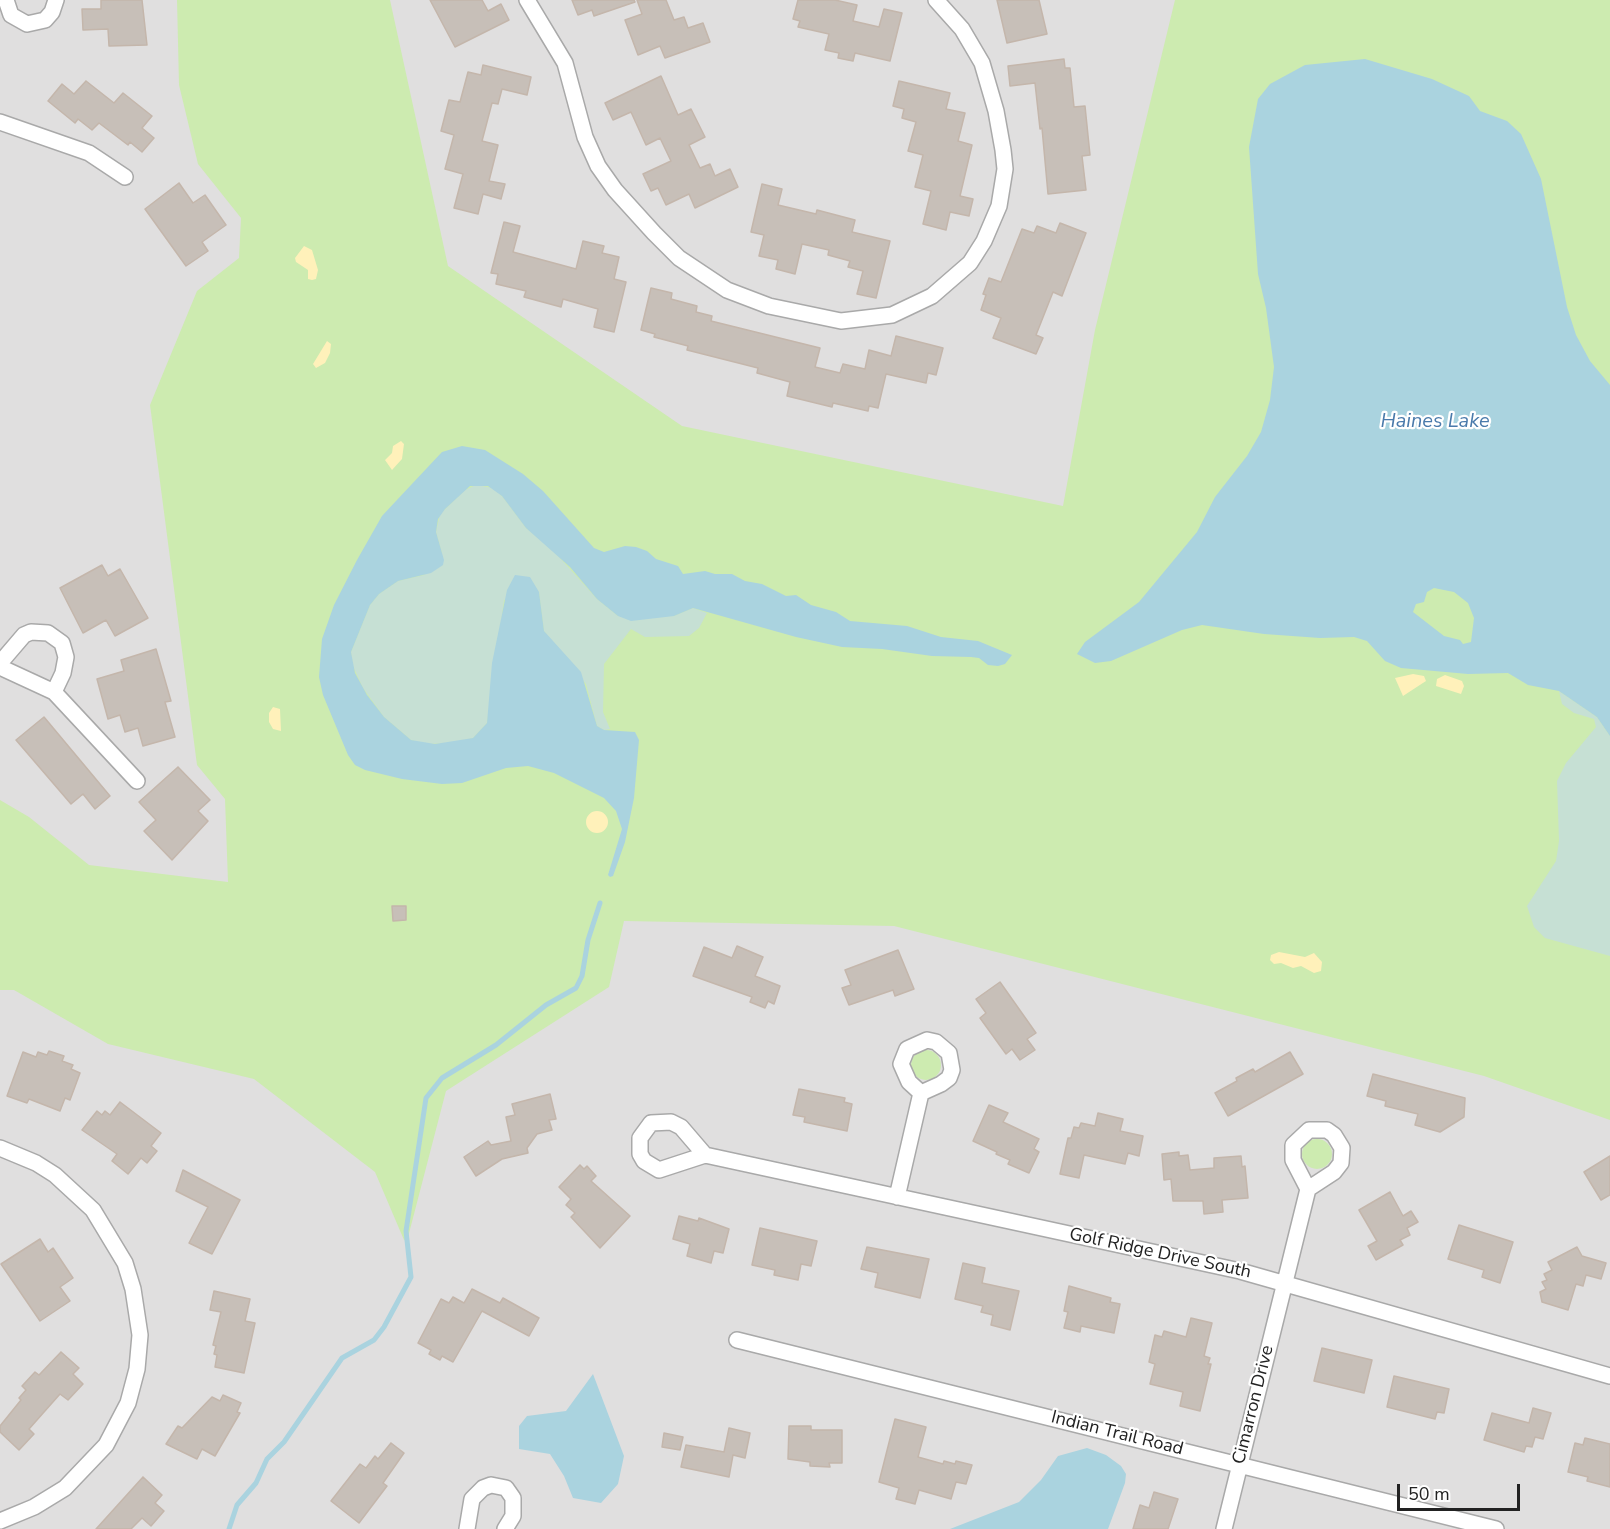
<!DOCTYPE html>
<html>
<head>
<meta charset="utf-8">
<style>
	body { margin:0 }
	#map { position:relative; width:1610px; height:1529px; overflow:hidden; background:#f2efe9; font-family:"Nunito Sans",sans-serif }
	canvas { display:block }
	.scale { position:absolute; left:1397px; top:1484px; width:123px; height:27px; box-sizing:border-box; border:3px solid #222; border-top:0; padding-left:8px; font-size:18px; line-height:21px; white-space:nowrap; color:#222; -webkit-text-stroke:4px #fff; paint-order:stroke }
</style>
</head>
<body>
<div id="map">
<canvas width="1610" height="1529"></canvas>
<div class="scale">50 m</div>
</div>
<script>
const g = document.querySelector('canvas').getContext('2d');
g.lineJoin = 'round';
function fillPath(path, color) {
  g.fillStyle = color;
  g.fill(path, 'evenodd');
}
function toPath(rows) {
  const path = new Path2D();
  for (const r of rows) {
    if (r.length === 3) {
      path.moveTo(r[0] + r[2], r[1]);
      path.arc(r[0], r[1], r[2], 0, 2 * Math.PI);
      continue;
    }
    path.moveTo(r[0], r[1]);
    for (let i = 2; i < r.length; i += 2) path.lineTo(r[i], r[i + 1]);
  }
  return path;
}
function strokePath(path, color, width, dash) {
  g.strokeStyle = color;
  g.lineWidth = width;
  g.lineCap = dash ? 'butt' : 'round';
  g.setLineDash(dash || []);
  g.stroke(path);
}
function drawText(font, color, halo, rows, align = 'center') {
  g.font = font + ' "Nunito Sans",sans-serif';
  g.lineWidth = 4.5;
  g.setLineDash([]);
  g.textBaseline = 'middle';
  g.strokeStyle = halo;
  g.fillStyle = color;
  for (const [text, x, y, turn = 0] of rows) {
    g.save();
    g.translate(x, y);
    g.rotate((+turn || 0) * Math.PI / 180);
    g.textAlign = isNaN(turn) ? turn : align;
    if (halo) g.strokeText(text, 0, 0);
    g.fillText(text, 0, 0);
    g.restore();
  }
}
const residential = toPath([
	[0,0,1610,0,1610,1529,0,1529]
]);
const grass = toPath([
	[177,0,390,0,448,266,682,426,1063,506,1095,330,1175,0,1610,0,1610,1120,1484,1076,894,926,624,921,609,987,446,1091,407,1241,404,1240,375,1172,254,1079,108,1044,14,990,0,990,0,800,29,817,89,865,228,882,225,799,197,765,150,405,197,291,239,258,241,218,198,164,179,85],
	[926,1065,15],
	[1317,1154,15]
]);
const wetland = toPath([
	[476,485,493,488,502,496,526,528,551,548,597,599,618,616,674,616,693,608,707,613,699,628,689,636,645,637,631,629,604,664,603,712,610,729,604,730,597,726,586,684,544,631,539,592,504,600,487,723,473,738,451,743,427,744,411,740,384,717,363,688,353,666,351,652,370,605,379,594,398,581,424,575,442,553,436,532,440,514,465,490],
	[1559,691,1597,717,1610,736,1610,956,1545,938,1534,927,1527,906,1556,861,1559,841,1557,781,1566,763,1596,727,1594,719,1574,713,1562,704]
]);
const sand = toPath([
	[304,246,312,250,318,270,316,279,312,280,308,279,308,270,296,262,295,258],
	[327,341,331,344,330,353,325,363,316,368,313,364],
	[401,441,404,444,402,459,392,470,385,460,392,453,393,446],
	[1413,674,1424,676,1426,681,1403,696,1395,678],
	[1445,675,1462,681,1464,686,1461,694,1436,686,1437,679],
	[273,707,280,709,281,731,273,729,269,722,269,713],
	[597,822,11],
	[1279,952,1305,957,1314,953,1322,962,1321,971,1314,973,1301,966,1293,968,1281,963,1274,964,1270,960,1271,955]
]);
const water = toPath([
	[1365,59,1432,79,1469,96,1480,111,1507,121,1521,134,1541,179,1567,307,1576,335,1590,361,1610,385,1610,736,1597,717,1559,691,1528,685,1508,673,1468,674,1401,668,1385,661,1367,641,1354,637,1320,638,1264,634,1202,625,1182,630,1111,661,1095,663,1077,654,1085,642,1139,602,1197,532,1215,497,1247,456,1261,432,1270,400,1274,367,1266,308,1258,274,1249,147,1258,99,1270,84,1305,65],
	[1434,588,1454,592,1468,603,1474,618,1471,642,1463,644,1460,640,1444,636,1413,612,1416,604,1424,602,1427,592],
	[462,446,485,450,523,474,543,491,594,548,604,552,625,546,636,547,647,551,656,559,678,566,683,574,705,571,715,574,732,574,745,581,762,584,786,596,796,595,811,605,836,612,850,621,907,626,941,637,978,641,1012,655,1005,664,998,666,988,665,979,658,971,657,932,656,882,649,842,647,796,637,693,608,674,616,631,621,618,616,597,599,570,567,526,528,502,496,488,486,470,486,445,509,438,519,436,532,444,560,443,565,431,573,398,581,379,594,370,605,351,652,355,673,367,695,384,717,411,740,435,744,473,738,487,723,492,663,507,590,515,575,530,577,539,592,544,631,581,672,597,726,604,730,635,732,639,740,634,798,625,842,613,876,610,877,608,875,622,829,616,811,604,798,554,773,528,766,506,768,462,783,442,784,402,779,365,770,355,765,348,755,323,695,319,677,322,639,334,605,357,560,382,516,396,501,442,452],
	[593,1374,624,1456,618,1484,601,1503,573,1498,564,1476,550,1454,519,1449,519,1426,527,1416,566,1411],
	[1087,1448,1106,1455,1121,1466,1126,1474,1125,1483,1108,1529,950,1529,1019,1502,1041,1480,1058,1456]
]);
const stream = toPath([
	[229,1529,237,1505,256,1483,267,1459,284,1442,342,1358,374,1340,384,1327,411,1277,406,1231,426,1098,442,1078,496,1045,546,1005,576,988,582,976,588,940,600,903]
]);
const building = toPath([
	[101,0,142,0,147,45,109,46,108,29,83,30,82,9,101,9,101,0],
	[430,0,482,0,488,11,501,4,509,20,455,47,430,0],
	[572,0,634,0,635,2,594,16,592,10,578,15,572,0],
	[637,0,666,0,674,20,684,17,688,28,703,23,710,42,665,58,660,46,638,55,625,20,642,14,637,0],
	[798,0,835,0,857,5,853,21,879,27,884,9,902,13,890,61,855,53,853,61,838,58,839,53,825,50,829,34,798,27,800,21,793,19,798,0],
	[997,0,1039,0,1047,34,1007,43,997,0],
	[1064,59,1065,68,1070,68,1074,107,1085,106,1090,155,1082,156,1086,190,1048,194,1042,128,1040,129,1035,83,1010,86,1008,66,1064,59],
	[483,65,531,77,527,95,502,89,498,104,492,103,482,141,498,145,489,181,505,184,501,199,483,194,478,214,454,208,463,174,445,169,454,135,441,131,449,100,460,102,468,72,481,75,483,65],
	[661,76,678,115,691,109,705,137,689,145,700,168,710,164,715,176,730,169,738,187,695,208,689,194,666,205,658,188,651,191,643,174,671,161,660,138,646,145,631,112,613,120,605,103,661,76],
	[86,81,114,103,123,93,152,116,142,128,154,138,142,152,130,142,128,145,99,123,92,130,78,119,75,123,48,101,62,84,74,94,86,81],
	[899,81,950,93,946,109,965,113,958,141,972,145,960,196,973,199,969,216,950,212,946,230,923,224,931,191,915,187,923,155,908,151,916,122,902,118,904,109,893,106,899,81],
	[179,183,193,203,205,195,226,225,202,242,208,251,186,266,145,209,179,183],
	[762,184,782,189,778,205,816,214,817,210,855,220,852,232,890,241,876,298,857,294,863,271,848,267,850,261,828,255,829,250,802,244,795,274,776,269,778,260,759,256,764,235,751,232,762,184],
	[504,222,520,226,513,252,576,269,583,241,604,246,602,253,619,257,614,279,626,282,614,332,594,327,598,309,563,299,561,307,524,297,526,291,496,284,498,274,491,273,504,222],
	[1060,223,1086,233,1062,296,1053,292,1036,335,1043,338,1036,354,993,338,1001,318,981,310,986,295,983,294,989,278,1001,282,1022,229,1034,233,1037,226,1056,233,1060,223],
	[651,288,672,293,671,299,697,306,696,312,712,316,711,321,820,348,815,367,840,373,843,364,865,369,869,350,891,356,896,336,943,348,936,375,928,373,926,383,886,374,878,408,869,406,868,411,833,403,832,407,787,396,790,382,757,373,758,368,687,350,688,346,654,337,655,334,641,330,651,288],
	[102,565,108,576,120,569,148,618,115,636,106,620,83,633,60,588,102,565],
	[156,649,171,701,165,702,175,737,143,746,138,728,125,732,120,715,108,719,97,679,124,671,121,660,156,649],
	[44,717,110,796,95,809,83,794,71,804,16,740,44,717],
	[178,767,210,800,198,811,208,821,172,860,144,831,156,820,139,802,178,767],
	[392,906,406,906,406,920,393,921,392,906],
	[737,946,763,957,755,976,780,986,774,1004,768,1001,765,1008,750,1002,752,997,693,976,704,947,732,958,737,946],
	[898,950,914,989,895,996,893,990,849,1005,842,988,851,985,845,970,898,950],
	[1000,982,1036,1033,1027,1039,1035,1050,1020,1060,1012,1049,1006,1054,980,1018,986,1013,976,999,1000,982],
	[49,1051,64,1056,62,1061,73,1065,71,1069,80,1073,70,1100,65,1098,60,1111,29,1099,27,1103,7,1096,23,1052,36,1057,38,1052,47,1055,49,1051],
	[1290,1052,1303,1074,1228,1116,1215,1093,1237,1081,1236,1078,1253,1069,1255,1072,1290,1052],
	[1373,1074,1465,1098,1464,1117,1440,1132,1415,1125,1418,1114,1385,1106,1386,1101,1367,1096,1373,1074],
	[799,1089,845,1098,844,1102,852,1104,847,1131,804,1122,805,1117,793,1115,799,1089],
	[550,1094,556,1119,549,1120,552,1130,537,1134,527,1148,528,1153,502,1159,476,1176,464,1157,488,1141,491,1145,511,1141,506,1117,515,1115,512,1104,550,1094],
	[120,1102,161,1133,151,1146,157,1151,147,1163,141,1158,128,1174,112,1161,117,1154,82,1130,97,1111,102,1115,105,1111,110,1115,120,1102],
	[989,1105,1008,1113,1003,1122,1039,1139,1034,1149,1039,1152,1029,1173,1008,1164,1010,1160,996,1154,997,1152,973,1141,989,1105],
	[1098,1113,1123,1119,1120,1131,1143,1136,1139,1156,1128,1153,1125,1164,1084,1155,1079,1178,1060,1174,1068,1138,1071,1138,1074,1127,1079,1128,1081,1123,1095,1126,1098,1113],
	[1179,1152,1179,1156,1188,1155,1190,1170,1214,1168,1214,1158,1241,1156,1242,1167,1245,1166,1248,1198,1222,1200,1223,1212,1204,1214,1203,1201,1173,1201,1171,1179,1164,1180,1162,1154,1179,1152],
	[1610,1156,1610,1195,1601,1200,1584,1172,1610,1156],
	[580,1165,584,1169,587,1166,596,1176,591,1181,630,1216,600,1248,571,1217,575,1213,566,1205,571,1199,559,1187,580,1165],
	[183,1170,240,1200,212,1254,189,1243,208,1207,176,1191,183,1170],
	[1390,1192,1403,1216,1411,1211,1418,1222,1407,1228,1410,1235,1400,1240,1403,1245,1376,1260,1368,1246,1377,1241,1359,1210,1390,1192],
	[679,1216,698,1221,699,1218,729,1229,723,1253,714,1251,711,1263,687,1256,690,1244,673,1239,679,1216],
	[1459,1225,1513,1242,1500,1283,1482,1277,1484,1270,1448,1259,1459,1225],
	[760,1228,817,1241,811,1266,801,1264,798,1280,774,1275,775,1270,752,1265,760,1228],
	[40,1239,48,1252,53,1248,73,1278,60,1287,70,1301,40,1321,1,1264,40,1239],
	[867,1247,929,1259,920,1298,875,1287,878,1273,861,1269,867,1247],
	[1577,1247,1582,1256,1606,1263,1601,1279,1586,1275,1583,1286,1576,1284,1568,1310,1542,1302,1540,1292,1546,1289,1542,1282,1547,1280,1544,1274,1552,1270,1548,1262,1577,1247],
	[963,1263,985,1268,982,1283,1019,1291,1010,1330,991,1325,993,1315,981,1312,983,1306,955,1299,963,1263],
	[1069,1286,1111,1298,1110,1302,1120,1304,1114,1333,1081,1326,1080,1332,1064,1328,1068,1312,1064,1311,1069,1286],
	[472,1289,500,1303,503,1298,539,1318,529,1336,482,1311,453,1362,442,1356,440,1360,429,1354,431,1350,418,1343,441,1299,449,1303,453,1297,464,1303,472,1289],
	[214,1291,250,1299,245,1321,255,1323,244,1373,215,1367,217,1355,214,1354,216,1346,213,1345,221,1312,210,1310,214,1291],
	[1191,1318,1212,1323,1204,1356,1210,1358,1208,1364,1211,1364,1200,1411,1180,1406,1183,1392,1150,1384,1155,1364,1149,1362,1155,1335,1162,1337,1164,1331,1186,1337,1191,1318],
	[1322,1348,1372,1360,1364,1393,1314,1381,1322,1348],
	[61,1352,79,1368,73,1374,83,1384,68,1400,60,1394,29,1429,34,1434,19,1450,0,1432,0,1426,21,1400,19,1398,26,1390,22,1386,35,1372,39,1375,61,1352],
	[1394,1376,1449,1389,1444,1413,1437,1412,1435,1419,1387,1407,1394,1376],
	[223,1395,241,1403,237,1412,240,1413,215,1456,202,1449,197,1459,166,1444,178,1426,182,1428,212,1397,220,1401,223,1395],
	[1533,1408,1551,1413,1543,1439,1535,1437,1532,1447,1526,1446,1524,1452,1484,1440,1492,1413,1529,1423,1533,1408],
	[895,1419,926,1427,918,1457,943,1464,944,1461,955,1464,956,1461,972,1465,966,1484,956,1482,951,1499,919,1490,915,1504,896,1499,899,1488,879,1482,895,1419],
	[789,1426,811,1426,811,1430,842,1430,842,1463,829,1463,830,1467,810,1466,810,1462,788,1459,789,1426],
	[729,1428,750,1433,745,1458,733,1455,729,1477,681,1467,686,1445,724,1452,729,1428],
	[664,1433,683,1437,680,1450,662,1447,664,1433],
	[1585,1438,1610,1444,1610,1487,1587,1481,1588,1477,1568,1472,1575,1443,1583,1445,1585,1438],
	[391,1443,404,1453,383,1483,387,1486,359,1523,331,1501,360,1464,366,1468,375,1456,378,1459,391,1443],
	[143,1477,162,1495,155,1503,164,1511,151,1526,142,1518,131,1529,96,1529,143,1477],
	[1154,1492,1178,1499,1168,1529,1133,1529,1140,1505,1149,1508,1154,1492]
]);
const street = toPath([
	[6,0,11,15,27,24,45,20,52,12,56,0],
	[527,0,565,63,585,137,598,166,615,190,654,233,679,258,727,290,769,306,841,321,892,315,932,296,970,263,984,241,999,206,1005,169,1003,150,996,111,982,63,962,29,936,0],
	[0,122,89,153,125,177],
	[0,663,24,635,31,632,48,633,62,643,66,657,63,673,54,692],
	[0,667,54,692,137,781],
	[0,1148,36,1163,55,1175,93,1210,125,1263,133,1289,140,1335,137,1369,128,1403,106,1445,65,1488,34,1507,0,1521],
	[705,1155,659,1170,644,1161,640,1154,640,1138,651,1123,671,1122,681,1127,705,1155,1240,1271,1610,1376],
	[897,1197,921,1093,941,1084,949,1078,952,1070,949,1053,936,1042,927,1040,907,1049,901,1064,909,1082,921,1093],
	[737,1340,1496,1529],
	[467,1529,472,1499,483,1488,491,1485,506,1488,513,1498,513,1516,505,1529],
	[1224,1529,1308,1189,1334,1172,1341,1163,1342,1148,1334,1135,1327,1130,1309,1130,1293,1145,1293,1160,1308,1189]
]);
const streetNames = [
	["Golf Ridge Drive South",1160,1254,12],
	["Cimarron Drive",1254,1405,-76],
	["Indian Trail Road",1117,1434,14]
];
const waterNames = [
	["Haines Lake",1435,422]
];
fillPath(residential, '#e0dfdf');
fillPath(grass, '#cdebb0');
fillPath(wetland, '#c6e0d4');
fillPath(sand, '#fff1ba');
fillPath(water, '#aad3df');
strokePath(stream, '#aad3df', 5);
fillPath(building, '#c7bfb8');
strokePath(building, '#c4b6ab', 1.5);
strokePath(street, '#a9a9a9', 18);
strokePath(street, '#fff', 15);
drawText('18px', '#222', '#fff', streetNames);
drawText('italic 20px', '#4a7aab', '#fff', waterNames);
</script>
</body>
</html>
